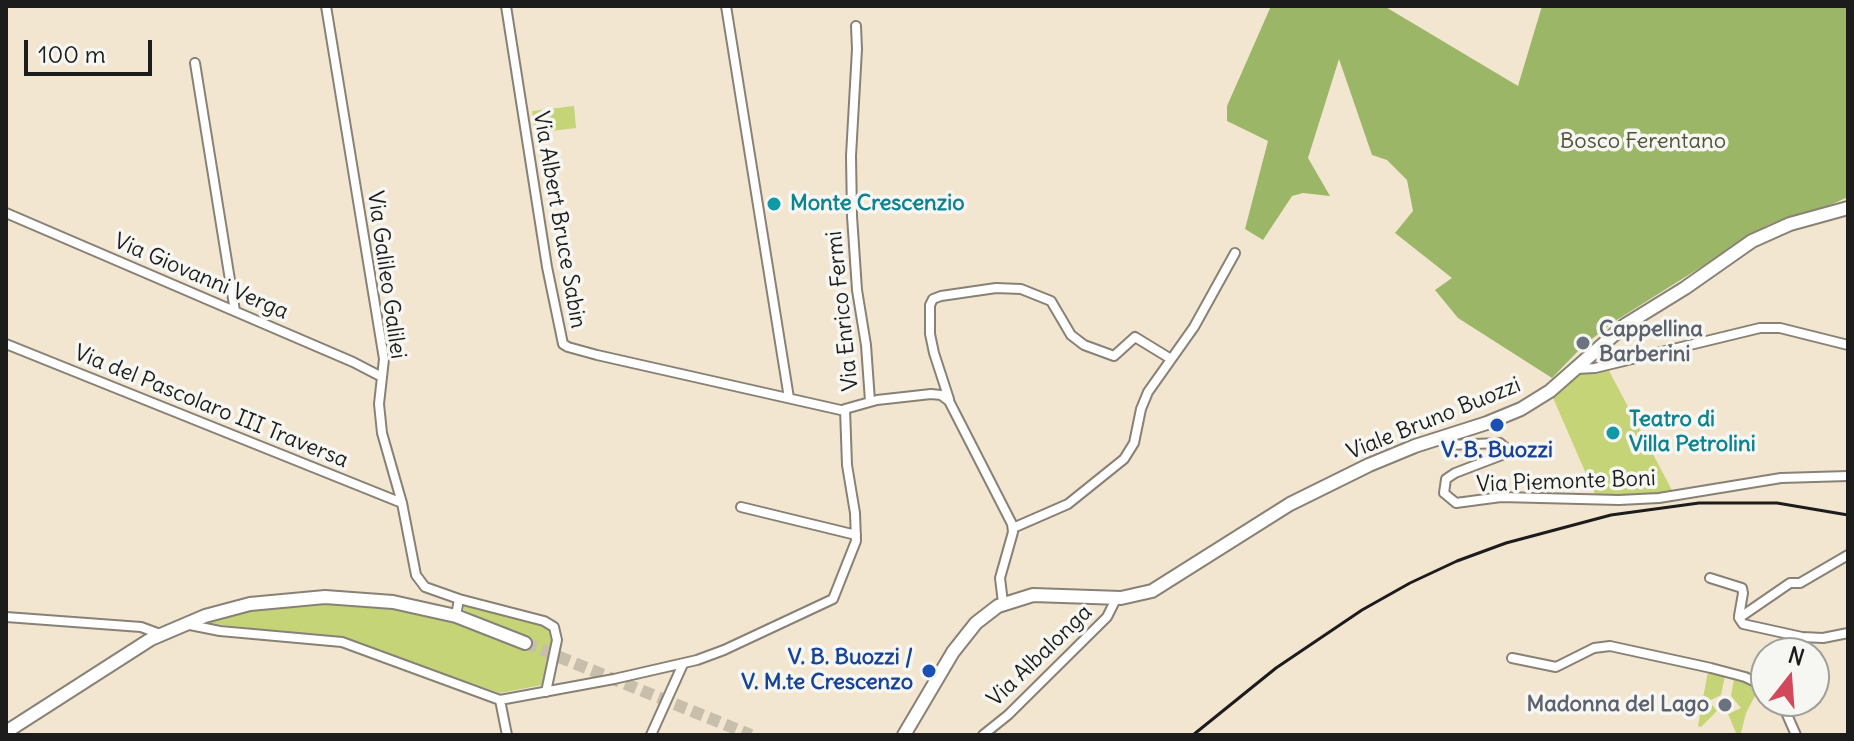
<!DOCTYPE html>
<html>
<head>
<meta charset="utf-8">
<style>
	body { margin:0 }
	#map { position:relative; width:1854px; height:741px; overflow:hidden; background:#f3e6d0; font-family:Delius,sans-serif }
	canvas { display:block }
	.frame { position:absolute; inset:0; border:8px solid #1c1c1c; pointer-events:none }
	.north { position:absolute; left:1750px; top:637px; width:80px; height:80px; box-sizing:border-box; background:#f6f6f2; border:2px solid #9f9f9c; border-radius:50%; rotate:17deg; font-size:22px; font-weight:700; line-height:32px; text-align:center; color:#1c1c1c }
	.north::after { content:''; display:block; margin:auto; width:28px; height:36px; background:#d1495b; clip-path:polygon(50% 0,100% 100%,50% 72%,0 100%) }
	.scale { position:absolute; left:24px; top:40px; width:128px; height:36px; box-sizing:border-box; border:4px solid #1c1c1c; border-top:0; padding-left:10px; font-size:24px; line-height:28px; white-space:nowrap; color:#1c1c1c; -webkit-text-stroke:6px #f6f6f2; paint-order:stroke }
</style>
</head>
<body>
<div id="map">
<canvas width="1854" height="741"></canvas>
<div class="frame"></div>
<div class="north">N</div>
<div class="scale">100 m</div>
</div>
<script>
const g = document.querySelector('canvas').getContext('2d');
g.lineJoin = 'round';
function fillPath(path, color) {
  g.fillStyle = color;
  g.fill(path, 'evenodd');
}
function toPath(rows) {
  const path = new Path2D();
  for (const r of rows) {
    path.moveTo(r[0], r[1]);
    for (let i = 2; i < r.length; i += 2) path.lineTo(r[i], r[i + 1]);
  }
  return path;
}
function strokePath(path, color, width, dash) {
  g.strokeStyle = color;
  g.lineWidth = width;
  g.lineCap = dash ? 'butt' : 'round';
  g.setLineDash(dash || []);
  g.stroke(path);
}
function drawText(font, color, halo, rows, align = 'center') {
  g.font = font + ' Delius,sans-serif';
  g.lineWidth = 7;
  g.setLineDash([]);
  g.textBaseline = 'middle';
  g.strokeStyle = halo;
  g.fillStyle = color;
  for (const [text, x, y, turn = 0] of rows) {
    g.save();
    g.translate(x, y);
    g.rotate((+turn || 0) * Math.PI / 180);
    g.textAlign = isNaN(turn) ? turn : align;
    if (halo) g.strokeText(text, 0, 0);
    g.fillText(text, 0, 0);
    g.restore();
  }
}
const green = toPath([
	[574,106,576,128,535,133,532,111],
	[1606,365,1675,496,1597,499,1550,391,1574,369],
	[348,603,379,605,528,638,464,610,464,604,549,626,553,633,542,685,500,693,341,638,205,623,253,609],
	[1708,671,1725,676,1721,695,1709,701,1717,711,1701,727,1698,726],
	[1734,679,1751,684,1758,690,1746,713,1741,733,1736,733,1728,714,1741,708,1731,696]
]);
const forest = toPath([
	[1271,6,1384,6,1518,86,1542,6,1848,6,1848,197,1819,210,1792,216,1768,225,1612,323,1583,346,1552,378,1458,318,1435,290,1452,278,1395,233,1413,211,1407,180,1387,160,1372,155,1339,59,1308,158,1330,196,1303,193,1292,196,1263,240,1245,229,1268,141,1227,121,1227,106]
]);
const secondaryTunnel = toPath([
	[525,643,751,735]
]);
const street = toPath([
	[326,6,384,359,379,404,382,433,402,503,416,575,425,587,459,599,456,616],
	[506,6,547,267,563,344,568,347,597,355,845,411],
	[726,6,789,398],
	[856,26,857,49,851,156,852,216,857,290,866,345,870,401],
	[195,63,235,311],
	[6,213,353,362,380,376],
	[6,344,402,503],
	[1576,369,1595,368,1760,328,1780,328,1848,345],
	[949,399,934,353,930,334,930,305,933,299,941,296,996,288,1021,289,1051,301,1071,335,1084,345,1114,356,1135,337,1171,359],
	[1438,438,1447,445,1500,443,1506,448,1502,455,1455,473,1446,479,1444,493,1456,503,1501,497,1619,500,1659,498,1781,478,1848,476],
	[741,507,856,535],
	[1013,528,1068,504,1124,459,1134,443,1141,409,1148,392,1194,327,1235,253],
	[1848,555,1800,583,1790,583,1739,618,1743,624,1802,637,1823,638,1848,633],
	[1710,578,1742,588,1743,593,1739,616],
	[459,599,544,621,554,627,557,640,546,692],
	[6,617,141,627,160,634],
	[185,624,220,631,342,642,500,700,614,679,697,660,724,650,833,599,856,541,855,513,847,465,845,409,877,400,931,394,941,395,949,401,1012,524,1013,532,1000,578,1003,603],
	[1512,658,1556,667,1594,648,1610,646,1711,668,1745,677,1766,687],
	[500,700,507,735],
	[1781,701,1796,735],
	[651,735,683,664],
	[983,735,1008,715,1107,617,1116,599]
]);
const secondary = toPath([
	[6,732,151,639,205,616,250,604,325,597,393,602,456,616,525,643],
	[904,735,953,652,976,623,998,606,1033,595,1121,598,1152,591,1290,504,1369,465,1415,446,1487,423,1521,409,1550,391,1625,325,1685,288,1752,241,1790,224,1848,208]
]);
const rail = toPath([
	[1193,735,1276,668,1362,610,1410,583,1457,561,1506,543,1611,515,1699,503,1777,503,1848,515]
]);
const markers = [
	[774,204,8,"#0f9aa8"],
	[1583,343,8,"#6b7280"],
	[1497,425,8,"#1a4fb4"],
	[1613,433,8,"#0f9aa8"],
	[929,671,8,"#1a4fb4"],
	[1725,705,8,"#6b7280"]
];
const parkNames = [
	["Bosco Ferentano",1643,142]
];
const cultureNames = [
	["Monte Crescenzio",790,204],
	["Teatro di",1629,420],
	["Villa Petrolini",1629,445]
];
const streetNames = [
	["Via Albert Bruce Sabin",559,220,80],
	["Via Galileo Galilei",386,275,82],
	["Via Giovanni Verga",201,277,23],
	["Via Enrico Fermi",843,311,-96],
	["Via del Pascolaro III Traversa",211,407,22],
	["Viale Bruno Buozzi",1434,419,-22],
	["Via Piemonte Boni",1566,482,-2],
	["Via Albalonga",1040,656,-44]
];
const worshipNames = [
	["Cappellina",1599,330],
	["Barberini",1599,355],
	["Madonna del Lago",1709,705,"right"]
];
const transitNames = [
	["V. B. Buozzi",1497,451],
	["V. B. Buozzi /",913,658,"right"],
	["V. M.te Crescenzo",913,683,"right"]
];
fillPath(green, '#c5d476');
fillPath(forest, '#9cb667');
strokePath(secondaryTunnel, '#c8beac', 12, [12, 6]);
strokePath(street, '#888176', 12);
strokePath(secondary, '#888176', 16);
strokePath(street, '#fff', 8);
strokePath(secondary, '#fff', 12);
strokePath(rail, '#1c1c1c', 3);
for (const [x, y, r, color] of markers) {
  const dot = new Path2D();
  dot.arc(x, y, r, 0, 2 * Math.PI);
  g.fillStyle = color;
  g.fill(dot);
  strokePath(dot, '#f6f6f2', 3);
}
drawText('22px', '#4f5337', '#f6f6f2', parkNames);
drawText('bold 22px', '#0d838f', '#f6f6f2', cultureNames, 'left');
drawText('22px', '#1c1c1c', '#f6f6f2', streetNames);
drawText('bold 22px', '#5b616d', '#f6f6f2', worshipNames, 'left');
drawText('bold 22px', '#164399', '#f6f6f2', transitNames);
</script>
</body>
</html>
